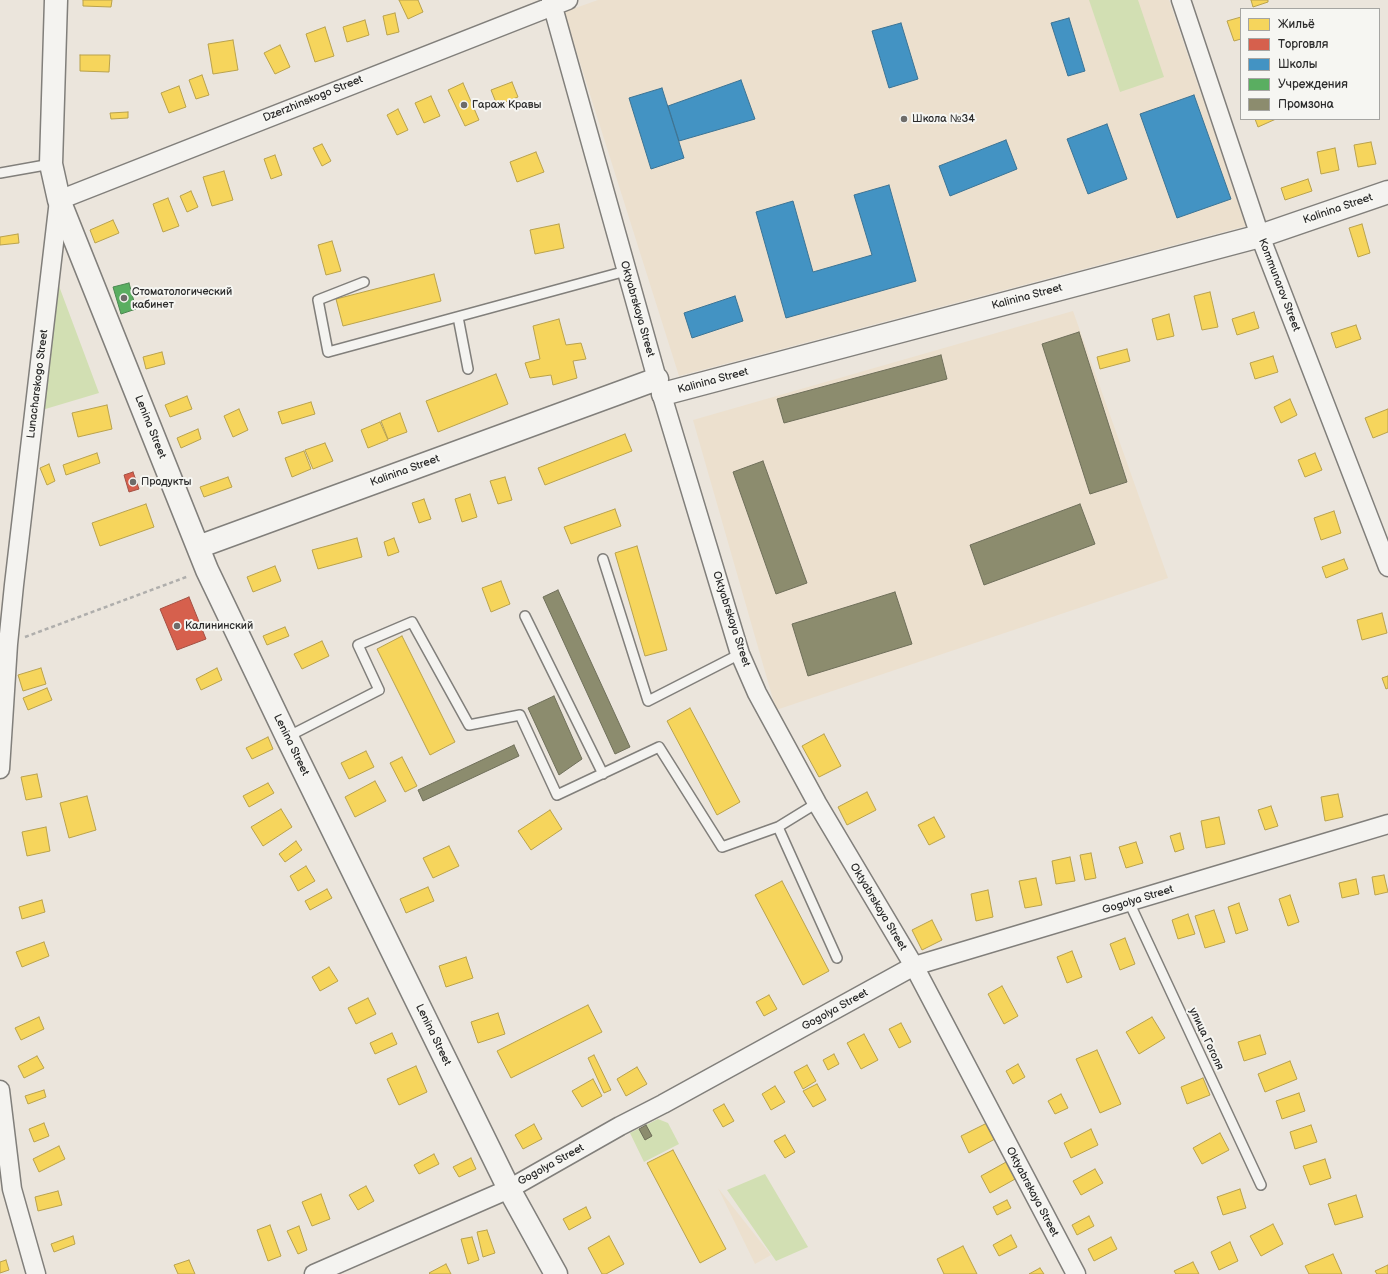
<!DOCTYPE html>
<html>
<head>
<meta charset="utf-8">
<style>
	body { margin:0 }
	#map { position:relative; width:1388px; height:1274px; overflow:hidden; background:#ebe5dc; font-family:"Balsamiq Sans",sans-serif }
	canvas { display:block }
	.legend { position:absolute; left:1240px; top:8px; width:140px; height:112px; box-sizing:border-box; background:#f6f6f2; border:1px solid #a5a5a2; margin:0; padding:5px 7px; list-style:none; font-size:12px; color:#2b2b2b }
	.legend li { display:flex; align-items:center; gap:8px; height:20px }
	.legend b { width:20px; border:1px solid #a5a5a2 }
</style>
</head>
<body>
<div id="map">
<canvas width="1388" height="1274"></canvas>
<ul class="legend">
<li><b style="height:11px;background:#f6d55c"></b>Жильё</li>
<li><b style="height:11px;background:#d6604d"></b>Торговля</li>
<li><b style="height:11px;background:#4393c3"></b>Школы</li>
<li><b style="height:11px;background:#5aae61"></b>Учреждения</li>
<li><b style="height:11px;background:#8c8c6e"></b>Промзона</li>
</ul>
</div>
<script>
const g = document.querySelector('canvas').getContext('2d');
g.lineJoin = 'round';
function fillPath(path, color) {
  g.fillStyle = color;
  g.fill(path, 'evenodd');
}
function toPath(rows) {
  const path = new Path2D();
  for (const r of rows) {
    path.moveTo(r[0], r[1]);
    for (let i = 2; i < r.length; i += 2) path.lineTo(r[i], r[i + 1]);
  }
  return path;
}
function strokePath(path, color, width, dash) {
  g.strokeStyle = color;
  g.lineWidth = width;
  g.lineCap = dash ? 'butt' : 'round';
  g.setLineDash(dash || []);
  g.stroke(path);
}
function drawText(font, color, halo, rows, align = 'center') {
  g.font = font + ' "Balsamiq Sans",sans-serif';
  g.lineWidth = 4;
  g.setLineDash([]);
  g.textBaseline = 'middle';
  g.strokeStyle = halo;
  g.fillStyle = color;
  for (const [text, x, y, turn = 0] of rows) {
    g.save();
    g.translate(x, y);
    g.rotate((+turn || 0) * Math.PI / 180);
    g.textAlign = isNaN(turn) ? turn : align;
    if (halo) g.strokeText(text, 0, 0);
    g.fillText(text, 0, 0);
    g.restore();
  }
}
const built = toPath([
	[598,0,1169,0,1246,226,679,376,564,12],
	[1073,311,1168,578,776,710,693,420],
	[718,1188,771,1255,755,1264]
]);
const green = toPath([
	[1089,0,1138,0,1164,77,1120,92],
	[59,286,99,393,42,410],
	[658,1119,668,1123,679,1144,644,1162,630,1133],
	[765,1174,808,1247,776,1261,727,1190]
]);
const homes = toPath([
	[83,0,112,0,111,7,83,6,83,0],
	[399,0,418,0,423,12,408,19,399,0],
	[1251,0,1268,0,1268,2,1253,7,1251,0],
	[395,13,399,32,387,35,383,16,395,13],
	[1241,17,1241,39,1234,41,1227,21,1241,17],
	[365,20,369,35,347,42,343,27,365,20],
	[325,27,334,56,315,62,306,34,325,27],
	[233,40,238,70,213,74,208,44,233,40],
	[280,45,290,67,275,74,264,53,280,45],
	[80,55,110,55,109,72,80,71,80,55],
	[202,75,209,95,196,99,189,80,202,75],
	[512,82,518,97,497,105,491,90,512,82],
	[463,83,479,120,465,126,448,90,463,83],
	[179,86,186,107,169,113,161,93,179,86],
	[431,96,440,116,424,123,415,103,431,96],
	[398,109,408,130,397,135,387,115,398,109],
	[128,112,128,118,111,119,110,113,128,112],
	[1255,119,1276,119,1258,127,1255,119],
	[1371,142,1376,164,1358,167,1354,145,1371,142],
	[322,144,331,161,322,166,313,148,322,144],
	[1335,148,1339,170,1321,174,1317,152,1335,148],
	[536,152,544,172,517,182,510,162,536,152],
	[275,155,282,175,271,179,264,159,275,155],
	[224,171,233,200,212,206,203,177,224,171],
	[1308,179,1312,191,1285,200,1281,188,1308,179],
	[191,191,198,207,187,212,180,196,191,191],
	[168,198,179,226,163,232,153,204,168,198],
	[113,220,119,233,95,243,90,230,113,220],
	[559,224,564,248,535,254,530,230,559,224],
	[1362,224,1370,253,1358,257,1349,228,1362,224],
	[18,234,19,243,0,245,0,237,18,234],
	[332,241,341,271,326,275,318,245,332,241],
	[434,274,441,301,343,326,336,299,434,274],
	[1210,292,1218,327,1202,330,1194,296,1210,292],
	[1254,312,1259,328,1237,335,1232,319,1254,312],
	[1169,314,1174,336,1157,340,1152,319,1169,314],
	[559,319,566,345,581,343,586,359,573,361,577,378,553,385,551,375,530,378,525,363,540,359,533,326,559,319],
	[1356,325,1361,339,1336,348,1331,333,1356,325],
	[1127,349,1130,361,1100,369,1097,357,1127,349],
	[162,352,165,364,146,369,143,357,162,352],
	[1273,356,1278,372,1255,379,1250,363,1273,356],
	[496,374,508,404,438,432,426,401,496,374],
	[187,396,192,409,170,417,165,405,187,396],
	[1290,399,1297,415,1281,423,1274,407,1290,399],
	[311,402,315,414,282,424,278,412,311,402],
	[107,405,112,429,78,437,72,413,107,405],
	[239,409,248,430,233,437,224,416,239,409],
	[1388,409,1388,432,1373,438,1365,418,1388,409],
	[400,413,407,432,388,439,381,421,400,413],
	[380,422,388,440,368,448,361,430,380,422],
	[198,429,201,439,181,448,177,438,198,429],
	[625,434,632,451,545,485,538,468,625,434],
	[325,443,333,461,313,469,305,450,325,443],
	[304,451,311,469,292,477,285,458,304,451],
	[97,453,100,463,66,475,63,465,97,453],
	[1315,453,1322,470,1305,477,1298,460,1315,453],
	[49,464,55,481,47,485,40,468,49,464],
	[228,477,232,487,204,497,200,487,228,477],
	[505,477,512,500,498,504,490,481,505,477],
	[470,494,477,517,462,522,455,499,470,494],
	[424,499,431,519,419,523,412,503,424,499],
	[146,504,154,527,100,546,92,523,146,504],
	[615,509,621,526,571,544,564,527,615,509],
	[1334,511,1341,533,1321,540,1314,518,1334,511],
	[357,538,362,557,318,569,312,550,357,538],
	[394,538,399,552,388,556,384,542,394,538],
	[637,546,667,650,645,656,615,553,637,546],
	[1344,559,1348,569,1326,578,1322,567,1344,559],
	[275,566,281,581,253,592,247,577,275,566],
	[501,581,510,604,491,612,482,588,501,581],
	[1382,613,1387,633,1362,640,1357,620,1382,613],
	[285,627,289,636,267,645,263,636,285,627],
	[402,636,455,742,430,755,377,649,402,636],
	[322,641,329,656,302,669,294,654,322,641],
	[41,668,46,684,23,691,18,675,41,668],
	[217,668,222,680,201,690,196,679,217,668],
	[1388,676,1388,688,1386,689,1382,678,1388,676],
	[47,688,52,700,28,710,23,698,47,688],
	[690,708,740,802,717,815,667,721,690,708],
	[824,734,841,766,819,777,802,746,824,734],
	[268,737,273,749,252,759,246,748,268,737],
	[366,751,374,767,349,779,341,763,366,751],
	[402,757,417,786,405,792,390,763,402,757],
	[37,774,42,797,26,800,21,777,37,774],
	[375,781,386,801,355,817,345,797,375,781],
	[268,783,274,793,249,807,243,796,268,783],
	[867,792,876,810,847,825,838,807,867,792],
	[1338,794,1343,817,1325,821,1321,797,1338,794],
	[87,796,96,830,69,838,60,803,87,796],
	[1271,806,1278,826,1265,830,1258,810,1271,806],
	[281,809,292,827,263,846,251,827,281,809],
	[550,810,562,829,531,850,518,831,550,810],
	[934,817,945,837,929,845,918,825,934,817],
	[1219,817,1225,844,1206,848,1201,821,1219,817],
	[46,827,50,851,27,856,22,832,46,827],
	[1180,833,1184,849,1175,852,1170,836,1180,833],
	[296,841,302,850,285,862,279,854,296,841],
	[1136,842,1143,863,1126,868,1119,847,1136,842],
	[449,846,459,866,433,878,423,858,449,846],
	[1091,853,1096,878,1085,880,1080,855,1091,853],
	[1070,857,1075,881,1056,884,1052,861,1070,857],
	[306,866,315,881,298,891,290,876,306,866],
	[1384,875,1388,892,1375,895,1372,877,1384,875],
	[1036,878,1042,905,1025,908,1019,881,1036,878],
	[1356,879,1359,894,1342,898,1339,883,1356,879],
	[782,881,829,971,803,985,755,895,782,881],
	[428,887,434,901,406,913,400,899,428,887],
	[327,889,332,898,310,910,305,901,327,889],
	[988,890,993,917,976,921,971,894,988,890],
	[1290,895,1299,922,1288,926,1279,899,1290,895],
	[42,900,45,912,22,919,19,907,42,900],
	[1239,903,1248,930,1236,934,1228,907,1239,903],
	[1214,910,1225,942,1205,948,1195,916,1214,910],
	[1188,914,1195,934,1178,939,1172,920,1188,914],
	[932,920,942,940,922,950,912,930,932,920],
	[1125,938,1135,964,1120,970,1110,944,1125,938],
	[44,942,49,956,22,967,16,952,44,942],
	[1072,951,1082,977,1067,983,1057,957,1072,951],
	[466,957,473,978,446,987,439,966,466,957],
	[329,967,338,981,320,991,312,977,329,967],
	[1002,986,1018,1016,1004,1024,988,994,1002,986],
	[769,995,777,1009,764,1016,756,1002,769,995],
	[368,998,376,1014,356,1024,348,1008,368,998],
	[588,1005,602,1032,511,1078,497,1051,588,1005],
	[498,1013,505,1034,478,1043,471,1022,498,1013],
	[39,1017,44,1029,21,1040,15,1028,39,1017],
	[1152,1017,1165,1038,1139,1054,1126,1032,1152,1017],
	[901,1023,911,1042,899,1048,889,1029,901,1023],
	[392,1033,397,1044,375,1054,370,1043,392,1033],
	[864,1034,878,1060,861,1069,847,1043,864,1034],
	[1260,1035,1266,1054,1244,1061,1238,1042,1260,1035],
	[1097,1050,1121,1104,1100,1113,1076,1059,1097,1050],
	[834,1054,839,1064,828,1070,823,1060,834,1054],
	[594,1055,611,1090,604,1093,588,1058,594,1055],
	[37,1056,44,1068,24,1078,18,1066,37,1056],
	[1290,1061,1297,1079,1265,1092,1258,1074,1290,1061],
	[1018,1064,1025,1077,1013,1084,1006,1071,1018,1064],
	[807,1065,816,1081,803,1089,794,1072,807,1065],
	[416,1066,427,1092,399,1105,387,1079,416,1066],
	[637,1067,647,1084,626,1096,617,1079,637,1067],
	[1203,1078,1210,1095,1187,1104,1181,1087,1203,1078],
	[593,1079,602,1096,582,1107,572,1091,593,1079],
	[817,1084,826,1100,813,1107,803,1091,817,1084],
	[775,1086,785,1102,771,1110,762,1094,775,1086],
	[44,1090,46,1097,28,1104,25,1096,44,1090],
	[1299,1093,1305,1111,1282,1119,1276,1101,1299,1093],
	[1061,1094,1068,1108,1055,1114,1048,1101,1061,1094],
	[724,1104,734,1121,723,1127,713,1110,724,1104],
	[44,1123,49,1136,34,1142,29,1129,44,1123],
	[987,1123,995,1139,969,1153,961,1136,987,1123],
	[534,1124,542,1139,523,1149,515,1135,534,1124],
	[1311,1125,1317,1142,1295,1149,1290,1132,1311,1125],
	[1091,1129,1098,1145,1071,1158,1064,1143,1091,1129],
	[1220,1133,1229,1150,1202,1164,1193,1148,1220,1133],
	[785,1135,795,1152,785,1158,774,1141,785,1135],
	[59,1146,65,1159,39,1172,33,1159,59,1146],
	[673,1150,726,1249,700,1263,647,1163,673,1150],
	[434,1154,439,1164,419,1174,414,1165,434,1154],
	[471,1158,476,1169,459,1177,453,1167,471,1158],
	[1325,1159,1331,1178,1310,1185,1303,1166,1325,1159],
	[1008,1161,1017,1178,990,1193,981,1176,1008,1161],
	[1095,1169,1103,1183,1081,1195,1073,1181,1095,1169],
	[366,1186,374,1201,358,1210,349,1195,366,1186],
	[1240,1189,1246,1208,1223,1215,1217,1197,1240,1189],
	[58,1191,62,1205,38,1211,35,1197,58,1191],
	[321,1194,330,1219,312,1226,302,1202,321,1194],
	[1356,1195,1363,1217,1335,1225,1328,1204,1356,1195],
	[1007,1200,1011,1208,997,1215,993,1207,1007,1200],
	[586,1207,591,1218,569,1230,563,1219,586,1207],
	[1089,1216,1094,1226,1077,1235,1072,1225,1089,1216],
	[1273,1224,1283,1244,1261,1256,1250,1236,1273,1224],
	[270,1225,281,1256,268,1261,257,1230,270,1225],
	[299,1226,307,1250,298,1254,287,1231,299,1226],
	[487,1230,495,1253,483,1257,477,1232,487,1230],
	[1011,1235,1017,1247,999,1256,993,1245,1011,1235],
	[73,1236,75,1244,54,1252,51,1244,73,1236],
	[609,1236,624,1264,606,1274,602,1274,588,1248,609,1236],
	[472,1237,479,1260,468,1264,461,1239,472,1237],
	[1111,1237,1117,1249,1094,1261,1088,1249,1111,1237],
	[1230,1242,1238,1261,1219,1270,1211,1252,1230,1242],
	[963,1246,977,1274,944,1274,937,1259,963,1246],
	[1333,1254,1342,1274,1309,1274,1305,1266,1333,1254],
	[6,1260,9,1270,0,1273,0,1262,6,1260],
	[189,1260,195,1274,178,1274,174,1265,189,1260],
	[1193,1262,1199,1274,1176,1274,1174,1271,1193,1262],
	[446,1264,451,1274,430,1274,429,1273,446,1264],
	[1388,1265,1388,1274,1377,1274,1375,1271,1388,1265],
	[1040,1268,1044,1274,1029,1274,1040,1268]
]);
const shops = toPath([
	[133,472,139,489,129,492,124,475,133,472],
	[189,597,206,639,177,650,160,609,189,597]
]);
const schools = toPath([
	[1069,18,1085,71,1068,76,1051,23,1069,18],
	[901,23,918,79,889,88,872,31,901,23],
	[741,80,755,119,679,141,668,106,741,80],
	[662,88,684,158,651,169,629,98,662,88],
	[1194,95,1231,199,1177,218,1140,114,1194,95],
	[1107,124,1127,179,1088,194,1067,139,1107,124],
	[1006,140,1017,169,950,196,939,166,1006,140],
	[889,185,916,281,786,318,756,212,793,201,813,272,872,255,854,195,889,185],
	[735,296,743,321,692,338,684,313,735,296]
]);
const public = toPath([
	[129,283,136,309,121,314,113,287,129,283]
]);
const industry = toPath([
	[1079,332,1127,482,1090,494,1042,344,1079,332],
	[941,355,947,379,784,423,777,399,941,355],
	[763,461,807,583,776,594,733,472,763,461],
	[1080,504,1095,544,984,585,970,545,1080,504],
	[558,590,630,747,615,754,543,597,558,590],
	[895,592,912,644,808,676,792,624,895,592],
	[554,696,582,759,559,775,528,708,554,696],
	[514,745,519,756,423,801,418,790,514,745],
	[646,1125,652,1136,645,1140,639,1129,646,1125]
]);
const path = toPath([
	[25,637,189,576]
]);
const lane = toPath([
	[0,173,51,164],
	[364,282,318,300,328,352,626,271],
	[458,317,468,369],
	[603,559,648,701,740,654],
	[525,616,603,774],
	[287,737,379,690,358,645,412,622,469,725,520,715,557,795,659,747,722,847,778,827,817,803],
	[778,827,837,958],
	[1129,902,1261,1185]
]);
const street = toPath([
	[551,0,657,379,740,654,757,693,817,803,914,966,1076,1274],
	[1181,0,1260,236,1388,567],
	[0,769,8,644,14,585,59,200,568,0],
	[0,1090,12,1189,36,1274],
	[314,1274,509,1189,620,1126,663,1104,914,966,1388,824]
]);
const secondary = toPath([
	[56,0,51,164,59,200,207,570,287,737,509,1189,556,1274],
	[663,394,1260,236,1388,192],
	[198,547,657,379]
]);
const markers = [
	[464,105,4,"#6e6c69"],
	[904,119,4,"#6e6c69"],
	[124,298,4,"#6e6c69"],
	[133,482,4,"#6e6c69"],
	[177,626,4,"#6e6c69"]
];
const streetNames = [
	["Dzerzhinskogo Street",313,99,-22],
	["Kalinina Street",1338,209,-19],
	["Kommunarov Street",1279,285,69],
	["Kalinina Street",1027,297,-15],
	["Oktyabrskaya Street",637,309,74],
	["Kalinina Street",713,381,-15],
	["Lunacharskogo Street",38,384,-83],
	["Lenina Street",150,427,68],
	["Kalinina Street",405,471,-20],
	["Oktyabrskaya Street",731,619,72],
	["Lenina Street",291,745,64],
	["Gogolya Street",1138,900,-17],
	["Oktyabrskaya Street",878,907,59],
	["Gogolya Street",835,1010,-29],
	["Lenina Street",433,1035,64],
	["улица Гоголя",1206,1039,65],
	["Gogolya Street",551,1165,-29],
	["Oktyabrskaya Street",1032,1192,62]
];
const poiNames = [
	["Гараж Кравы",472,105],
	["Школа №34",912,119],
	["Стоматологический",132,292],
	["кабинет",132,305],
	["Продукты",141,482],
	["Калининский",185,626]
];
fillPath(built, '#ece0ce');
fillPath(green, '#d2dfb3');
fillPath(homes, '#f6d55c');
strokePath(homes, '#b9a24d', 1);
fillPath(shops, '#d6604d');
strokePath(shops, '#a35043', 1);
fillPath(schools, '#4393c3');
strokePath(schools, '#3c7495', 1);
fillPath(public, '#5aae61');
strokePath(public, '#4c8751', 1);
fillPath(industry, '#8c8c6e');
strokePath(industry, '#6f6f5a', 1);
strokePath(lane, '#817f7b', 12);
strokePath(street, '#817f7b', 21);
strokePath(secondary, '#817f7b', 25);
strokePath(path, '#afaeac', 2.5, [4, 3]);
strokePath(lane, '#f4f3f0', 9);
strokePath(street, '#f4f3f0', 18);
strokePath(secondary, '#f4f3f0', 22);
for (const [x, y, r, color] of markers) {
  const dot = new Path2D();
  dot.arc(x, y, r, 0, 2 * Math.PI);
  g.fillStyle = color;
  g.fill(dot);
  strokePath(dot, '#f6f6f2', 1.5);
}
drawText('11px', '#2b2b2b', '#f6f6f2', streetNames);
drawText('11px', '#2b2b2b', '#f6f6f2', poiNames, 'left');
</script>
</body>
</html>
